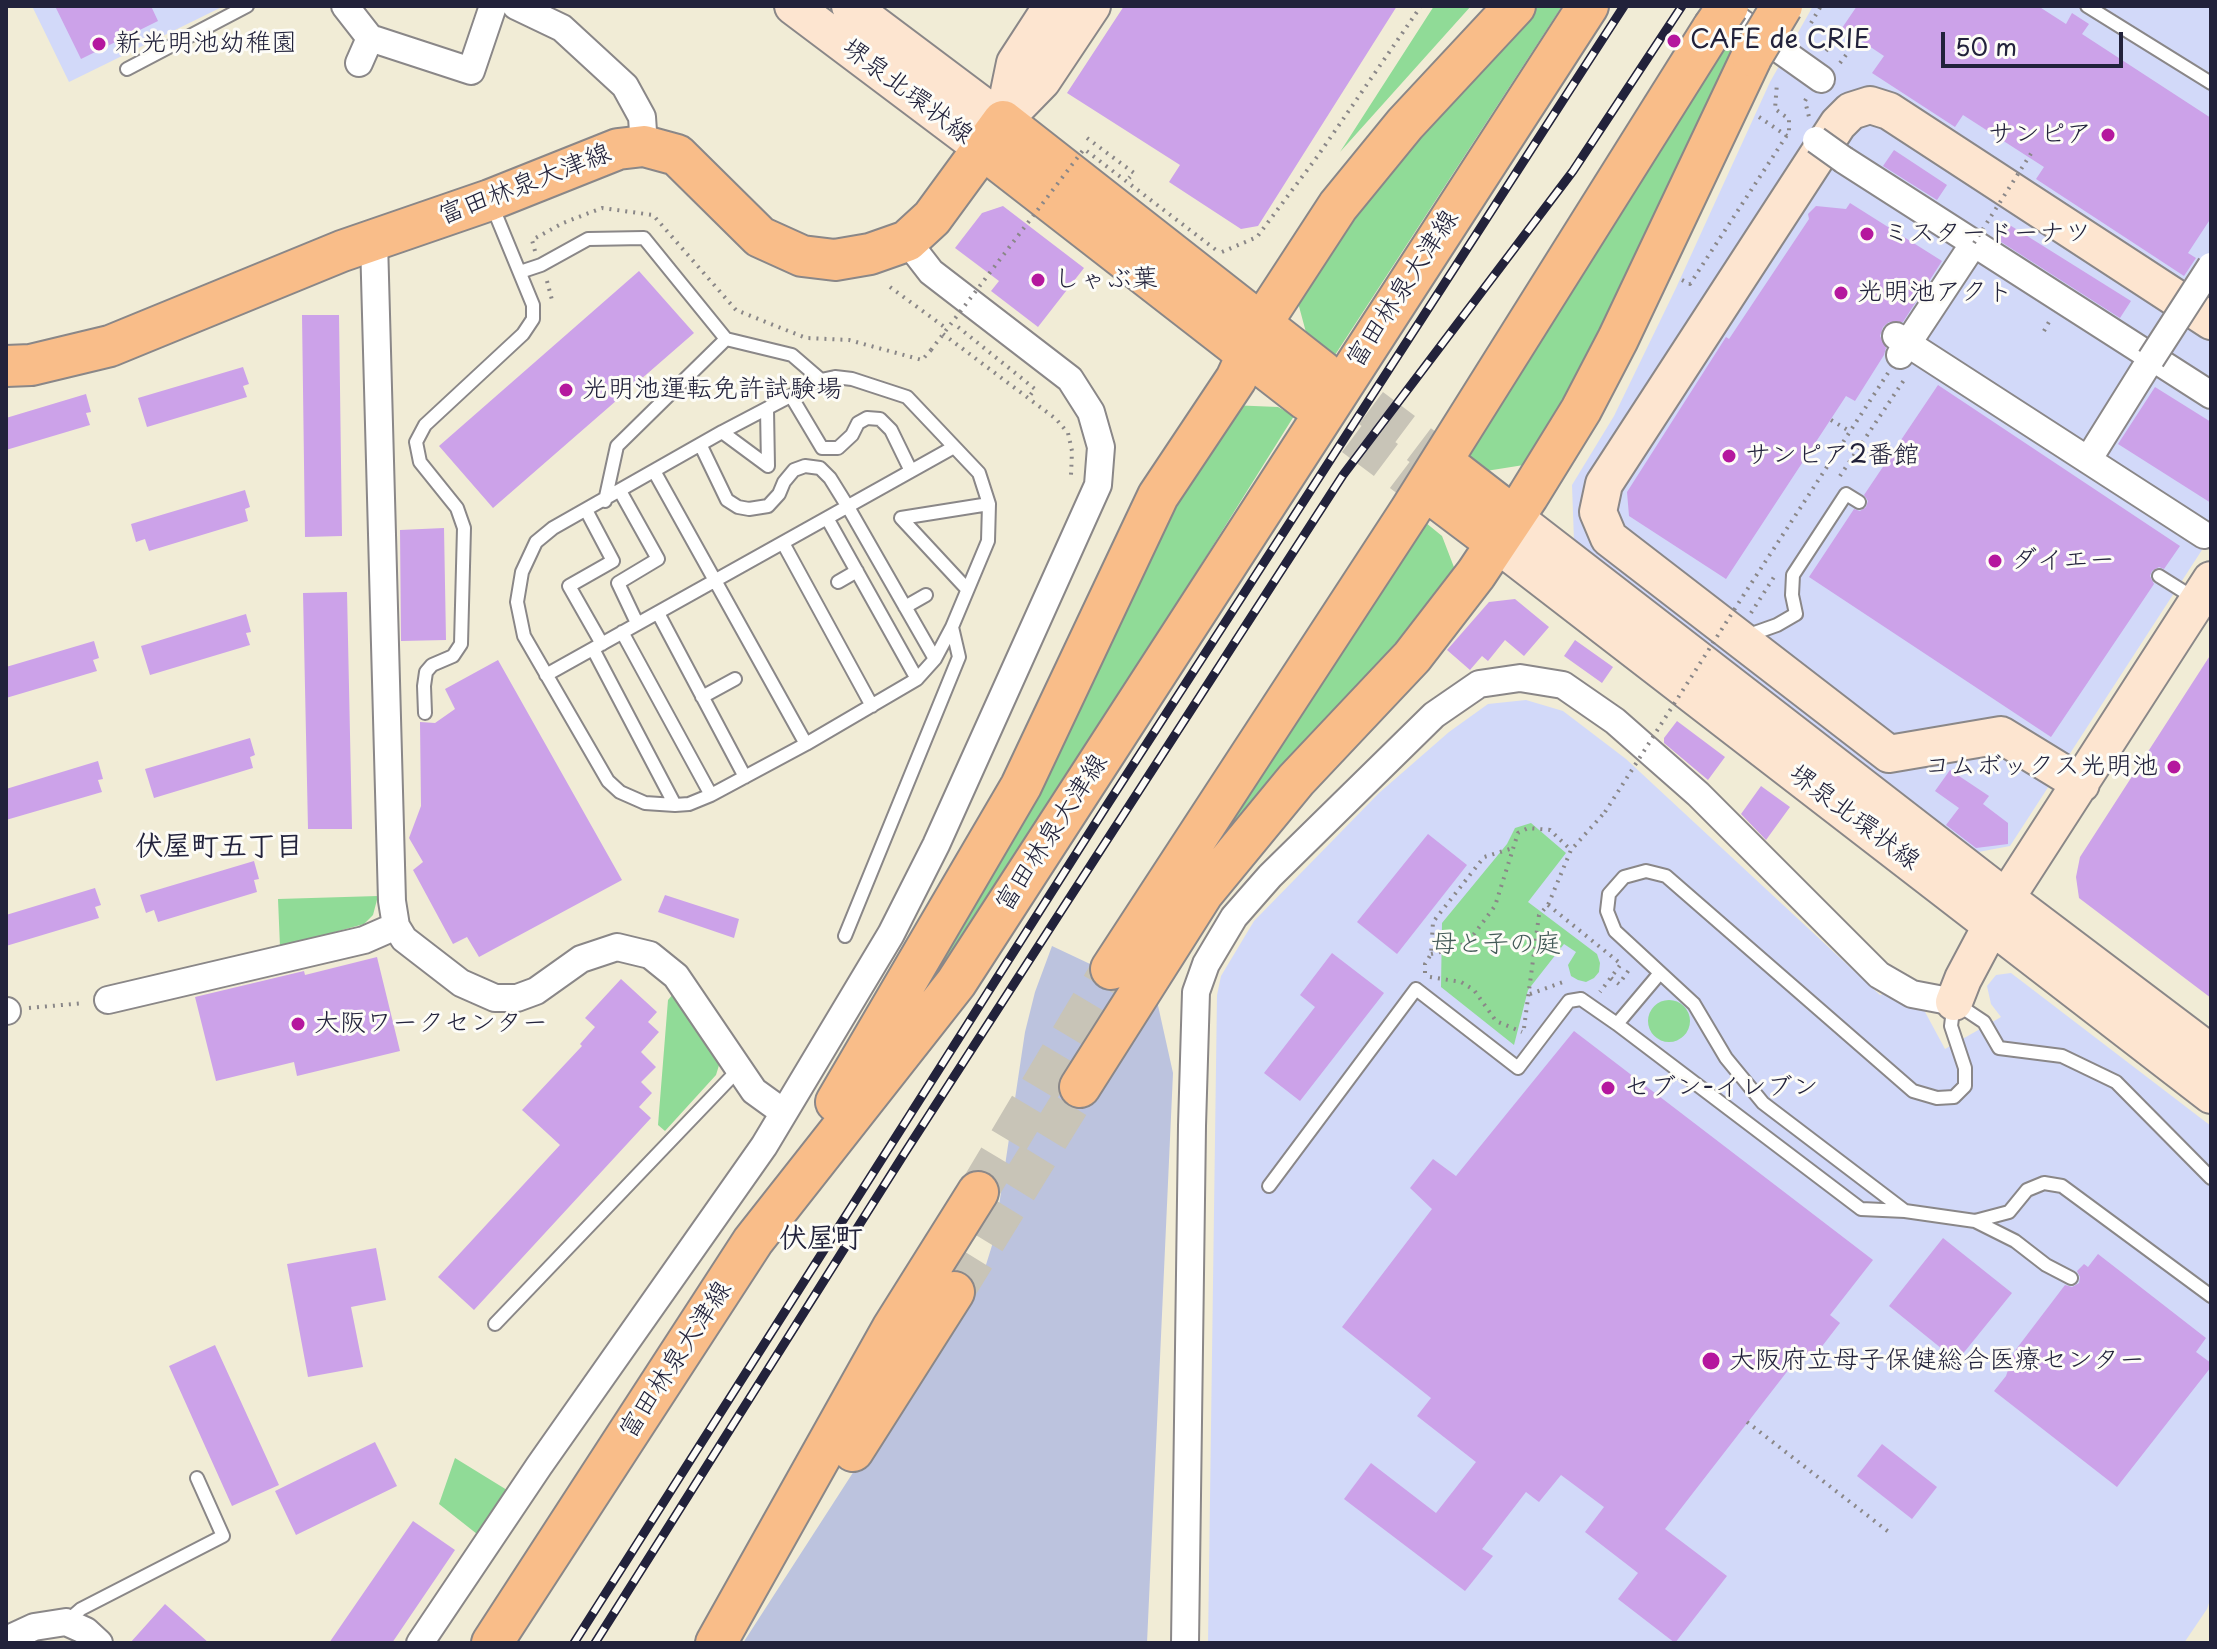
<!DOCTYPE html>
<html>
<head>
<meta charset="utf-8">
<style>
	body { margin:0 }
	#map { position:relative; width:2217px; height:1649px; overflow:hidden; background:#f1ecd6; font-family:"Playpen Sans",sans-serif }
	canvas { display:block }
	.frame { position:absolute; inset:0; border:8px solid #22223b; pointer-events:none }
	.scale { position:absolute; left:1941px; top:32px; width:182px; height:36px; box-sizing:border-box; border:4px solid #22223b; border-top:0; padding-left:10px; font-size:24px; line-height:28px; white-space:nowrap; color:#22223b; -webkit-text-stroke:6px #fdfcf7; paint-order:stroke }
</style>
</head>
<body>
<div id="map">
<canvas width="2217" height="1649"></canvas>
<div class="frame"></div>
<div class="scale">50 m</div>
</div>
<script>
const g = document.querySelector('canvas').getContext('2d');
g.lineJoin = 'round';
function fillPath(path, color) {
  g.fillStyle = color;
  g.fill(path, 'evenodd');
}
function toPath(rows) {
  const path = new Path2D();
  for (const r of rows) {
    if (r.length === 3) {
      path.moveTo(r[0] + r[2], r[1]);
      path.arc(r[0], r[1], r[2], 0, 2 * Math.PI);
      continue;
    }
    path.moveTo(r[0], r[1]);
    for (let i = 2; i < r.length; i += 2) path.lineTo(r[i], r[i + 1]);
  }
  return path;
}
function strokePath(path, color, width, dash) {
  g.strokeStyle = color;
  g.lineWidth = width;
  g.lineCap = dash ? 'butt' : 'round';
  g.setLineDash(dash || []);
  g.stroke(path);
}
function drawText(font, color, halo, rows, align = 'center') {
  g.font = font + ' "Playpen Sans","Klee One",sans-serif';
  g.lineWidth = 6;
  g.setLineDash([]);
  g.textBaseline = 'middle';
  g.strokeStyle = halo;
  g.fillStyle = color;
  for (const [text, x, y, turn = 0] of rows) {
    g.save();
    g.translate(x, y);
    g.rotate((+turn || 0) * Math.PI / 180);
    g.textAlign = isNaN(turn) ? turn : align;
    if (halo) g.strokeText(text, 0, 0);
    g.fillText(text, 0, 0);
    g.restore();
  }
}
const built = toPath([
	[32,6,224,6,69,82],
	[1813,6,2211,6,2211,536,2010,846,1973,853,1574,541,1572,485,1614,416,1676,288,1770,82],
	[1526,700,1563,711,1626,759,1880,995,1893,991,1924,1010,1945,1049,2001,1017,1991,1004,1987,986,1996,975,2011,973,2211,1126,2211,1597,2207,1609,2184,1643,1208,1643,1217,995,1221,976,1254,921,1379,793,1449,732,1488,704]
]);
const industrial = toPath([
	[1052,946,1124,980,1066,1076,1098,1098,1157,1001,1173,1073,1147,1643,743,1643,985,1268,994,1239,1025,1032,1035,992]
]);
const green = toPath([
	[1434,6,1471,6,1340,152],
	[1535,6,1562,6,1335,355,1307,336,1297,299,1353,215,1418,134],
	[1723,44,1734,53,1688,141,1626,283,1530,464,1486,471,1464,453],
	[1230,405,1278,407,1294,416,968,937,912,1021,891,1017,1172,488],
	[1420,518,1442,536,1457,575,1351,702,1245,814,1218,837],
	[1531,823,1566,853,1528,902,1597,954,1600,963,1599,972,1594,978,1586,982,1578,980,1571,976,1568,965,1576,952,1564,944,1528,990,1514,1045,1441,987,1442,923,1507,844,1515,828],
	[378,896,373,915,364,924,280,947,278,899],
	[674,993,720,1062,716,1075,665,1131,658,1125,668,1000],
	[1669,1021,21],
	[455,1458,507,1490,477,1534,439,1504]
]);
const building = toPath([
	[55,6,151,6,158,21,81,59],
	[1124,6,1397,6,1258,226,1241,229,1169,182,1180,165,1067,93],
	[1857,6,2038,6,2066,24,2072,13,2089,24,2082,34,2211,118,2211,218,2188,253,2196,258,2184,276,2036,179,2044,167,1963,115,1955,127,1872,73,1884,56,1842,28],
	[1894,150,1947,185,1937,200,1883,166],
	[1850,203,1942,261,1903,322,1889,322,1883,327,1880,336,1886,348,1884,355,1855,401,1846,396,1726,579,1629,516,1627,492,1726,337,1729,339,1809,219,1808,214,1816,206,1846,209],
	[1003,206,1084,268,1038,327,991,291,999,281,955,248,982,213],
	[2008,224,2131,301,2120,318,1998,240],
	[639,271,694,333,493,508,439,446],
	[302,315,339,315,342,536,305,537],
	[243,367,249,384,243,386,247,397,147,427,138,398],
	[1938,385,2180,546,2164,569,2159,567,2152,571,2150,576,2154,584,2051,737,1809,577,1854,509,1860,511,1866,507,1868,501,1864,495],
	[2155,387,2211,422,2211,503,2118,444],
	[86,394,91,412,86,413,90,425,6,450,6,418],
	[245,490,250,507,245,509,248,521,149,551,145,539,136,542,131,524],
	[444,528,446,640,401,641,400,530],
	[347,592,352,829,308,829,303,593],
	[1515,599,1549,627,1524,656,1505,640,1488,661,1482,656,1470,670,1447,650,1489,602],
	[246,614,251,632,246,633,250,645,150,675,141,646],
	[1575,640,1613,667,1602,683,1564,656],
	[94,641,99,658,93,660,97,671,6,698,6,667],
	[2211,654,2211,998,2079,898,2076,877,2080,857],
	[498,660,622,880,479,957,467,937,453,944,413,870,423,862,409,838,421,806,420,722,435,723,455,709,445,689],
	[1677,721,1725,757,1708,780,1664,743,1664,738],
	[250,738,255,755,250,757,253,768,154,798,145,769],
	[98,761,103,779,98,780,102,792,6,820,6,789],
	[1950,770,1989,796,1983,804,2008,823,2008,844,1976,848,1946,825,1959,808,1935,791],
	[1761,786,1790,807,1766,840,1741,814],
	[1428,834,1467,865,1397,954,1357,922],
	[254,861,259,879,254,880,257,892,158,922,154,910,146,913,140,895],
	[95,888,101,905,95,907,99,918,6,946,6,915],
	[665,895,739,919,734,938,658,912],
	[1332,953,1384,993,1300,1101,1264,1073,1315,1007,1300,995],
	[377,957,400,1051,297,1076,294,1062,216,1081,195,997,304,971,305,975],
	[621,979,657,1012,648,1022,659,1032,641,1052,656,1067,641,1082,652,1093,639,1107,651,1118,474,1310,438,1277,560,1145,522,1110,582,1046,580,1044,595,1027,585,1018],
	[1574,1031,1873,1260,1830,1315,1840,1323,1813,1358,1803,1351,1665,1529,1727,1576,1675,1643,1618,1599,1638,1573,1585,1532,1604,1507,1561,1475,1539,1502,1526,1492,1482,1549,1493,1556,1465,1591,1344,1499,1371,1463,1436,1513,1476,1462,1417,1416,1431,1398,1342,1327,1432,1209,1410,1188,1433,1159,1456,1176],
	[1943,1238,2012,1293,1957,1361,1889,1306],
	[376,1248,386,1300,351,1307,363,1367,308,1377,287,1264],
	[2098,1254,2206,1338,2196,1352,2211,1363,2211,1367,2117,1487,1994,1391,2006,1376,2014,1352,2065,1285,2072,1287,2079,1283,2080,1277,2077,1271,2084,1264,2088,1267],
	[215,1345,279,1485,232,1506,169,1366],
	[375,1442,397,1486,296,1535,275,1491],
	[1882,1444,1937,1487,1912,1519,1857,1476],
	[413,1521,455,1550,392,1643,329,1643],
	[165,1604,209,1643,130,1643]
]);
const primaryTunnel = toPath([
	[1323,372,1452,469],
	[1306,400,1435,497],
	[978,1192,1111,969],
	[954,1292,1080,1087]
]);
const path = toPath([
	[1811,23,1821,6],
	[1826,51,1834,41,1850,33],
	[1840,63,1846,55,1850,33],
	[1806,99,1805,101,1809,117],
	[1759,117,1787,136],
	[1087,138,1134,173,1129,178],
	[535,251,532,240,563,223,602,208,653,215,736,310,806,338,849,340,922,360,931,350],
	[1222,252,1257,237,1317,157,1421,6],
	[1682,280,1690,284,1789,132,1789,119,1775,109,1777,83],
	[547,281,552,300],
	[890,287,947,329],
	[958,327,1035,389,1028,398],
	[2044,331,2050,320],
	[943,334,1056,419,1068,433,1072,451,1071,475],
	[1831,420,1851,432],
	[1840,476,1904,380],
	[1743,596,1888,373],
	[1751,613,1774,577],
	[1548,905,1621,964,1600,992],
	[1431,954,1458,948,1474,934,1495,906,1518,833,1528,828,1550,830,1571,850],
	[1425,973,1425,964,1431,954,1433,922,1484,857,1510,849],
	[1430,977,1461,982,1474,990,1496,1021,1522,1032],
	[1611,978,1619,984,1631,967],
	[1530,994,1563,982],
	[29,1008,84,1003],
	[1524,1028,1539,915,1548,905,1571,850,1605,812],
	[1747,1422,1890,1533]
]);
const lane = toPath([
	[2087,6,2211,83],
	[127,69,247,6],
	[520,272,541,265,588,239,644,238,726,339,792,355,821,380],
	[835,377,852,379,907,397,979,473,989,504,988,541,952,627,935,659,917,679,806,744,711,795,689,804,675,805,645,803,620,792,608,781,524,636,517,602,522,572,536,542,553,528,722,432,821,380,835,377],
	[791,396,822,448,838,448,852,435,858,423,867,418,880,419,891,430,911,471],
	[767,409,768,466],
	[722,432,768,466],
	[701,446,727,500,738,507,749,509,768,506,779,494,784,482,794,470,805,466,820,468,830,478,848,507,935,659],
	[654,471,806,744],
	[620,491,658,559,618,583,637,623],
	[605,501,617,446,726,339],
	[586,510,613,561,569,586,602,644],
	[827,518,917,679],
	[901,518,966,588],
	[901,518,989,504],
	[783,543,872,706],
	[2159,576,2194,598],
	[838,582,857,571],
	[905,607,926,595],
	[658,613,745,777],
	[622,632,711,795],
	[1746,636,1777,625,1796,614,1792,595,1793,575,1846,494,1859,502],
	[593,649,675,805],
	[546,675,954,447],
	[702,697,735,679],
	[425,713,424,686,426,672,432,665,453,656,461,644,464,528,457,508,420,462,416,442,425,425,523,334,533,319,533,305,491,203],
	[845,936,959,657,952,627],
	[1660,973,1617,1024,1861,1209,1905,1211,1975,1221,2009,1212,2027,1190,2044,1183,2062,1186,2211,1296],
	[1269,1186,1416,989,1518,1068,1569,1001,1581,999,1617,1024],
	[1905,1211,1763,1103,1726,1058,1694,1004,1615,931,1607,911,1609,894,1624,877,1646,871,1666,876,1913,1091,1937,1098,1954,1097,1965,1086,1965,1068,1951,1026,1954,1002,1984,1022,1999,1048,2062,1056,2116,1082,2211,1178],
	[1975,1221,2015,1241,2046,1265,2071,1278],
	[495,1324,739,1069],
	[66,1622,81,1609,223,1536,197,1478]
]);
const street = toPath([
	[345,6,370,38,471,71,493,6],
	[516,6,562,28,625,86,642,117,644,146],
	[1718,6,1821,79],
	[359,63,370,38],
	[1844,160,2211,395],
	[374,241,392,901,396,926,404,939,461,983,495,998,517,998,536,991,581,959,617,947,650,955,676,976,754,1091,783,1112],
	[1896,336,2204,535],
	[1900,355,1974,243],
	[2088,460,2151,359],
	[108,1000,364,940,396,926],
	[6,1011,7,1011],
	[6,1640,34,1627,66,1622,86,1631,99,1643],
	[420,1643,539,1466,764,1146,891,934,936,845,1098,485,1101,447,1091,412,1070,379,931,272,907,241],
	[1185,1643,1192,1126,1196,992,1206,964,1234,917,1270,876,1434,715,1479,684,1520,678,1563,685,1615,721,1698,794,1879,975,1912,994,1954,1002]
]);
const secondary = toPath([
	[793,6,983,149],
	[850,6,1003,121],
	[1003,121,1042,81,1092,6],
	[1003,121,1015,63,1052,6],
	[1514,517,2006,898,2211,1053],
	[1496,543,2211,1095],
	[2081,784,2001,735,1889,754,1609,538,1598,512,1604,484,1838,124,1851,111,1870,105,1889,111,2211,321],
	[1954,1002,1963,979,2006,898,2211,580]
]);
const primary = toPath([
	[983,149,1306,400],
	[6,366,31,365,110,346,342,251,490,200,618,149,644,146,677,155,760,237,802,256,835,260,870,254,907,241,932,218,1003,121,1323,372],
	[1452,469,1514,517],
	[1435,497,1496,543],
	[1111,969,1410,511,1713,28],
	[1080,1087,1203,893,1296,780,1412,657,1476,574,1528,496,1581,410,1618,339,1752,56],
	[836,1102,1021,786,1158,496,1236,379,1261,324,1338,206,1405,124,1515,6],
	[853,1451,954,1292],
	[492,1643,753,1241,956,983,1588,6],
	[716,1643,892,1329,978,1192]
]);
const rail = toPath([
	[574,1643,1109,802,1624,6],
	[595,1643,904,1154,1343,475,1573,171,1682,6]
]);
const pathBridge = toPath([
	[1974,243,2032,152],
	[931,350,1084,149,1220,253],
	[1605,812,1743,596]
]);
const streetBridge = toPath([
	[1816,140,1844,160],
	[2151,359,2211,266]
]);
const primaryBridge = toPath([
	[1713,28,1728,6],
	[1752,56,1782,6]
]);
const markers = [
	[1674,41,8,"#b5179e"],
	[99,44,8,"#b5179e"],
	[2108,135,8,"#b5179e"],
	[1867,234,8,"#b5179e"],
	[1038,280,8,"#b5179e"],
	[1841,293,8,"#b5179e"],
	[566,390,8,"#b5179e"],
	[1729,456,8,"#b5179e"],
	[1995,561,8,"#b5179e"],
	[2174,767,8,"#b5179e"],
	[298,1024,8,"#b5179e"],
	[1608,1088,8,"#b5179e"],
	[1711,1361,10,"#b5179e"]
];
const poiNames = [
	["CAFE de CRIE",1690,41],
	["新光明池幼稚園",115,44],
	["サンピア",2092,135,"right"],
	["ミスタードーナツ",1883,234],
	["しゃぶ葉",1054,280],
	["光明池アクト",1857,293],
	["光明池運転免許試験場",582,390],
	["サンピア2番館",1745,456],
	["ダイエー",2011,561],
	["コムボックス光明池",2158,767,"right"],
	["大阪ワークセンター",314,1024],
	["セブン-イレブン",1624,1088],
	["大阪府立母子保健総合医療センター",1729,1361]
];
const streetNames = [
	["堺泉北環状線",907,92,37],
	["富田林泉大津線",525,185,-21],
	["富田林泉大津線",1403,289,-57],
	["堺泉北環状線",1854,818,37],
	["富田林泉大津線",1052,833,-57],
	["富田林泉大津線",676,1360,-57]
];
const parkNames = [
	["母と子の庭",1496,945]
];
const neighbourhoodNames = [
	["伏屋町五丁目",219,847],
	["伏屋町",821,1239]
];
fillPath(built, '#d2d9f9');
fillPath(industrial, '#bcc3de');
fillPath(green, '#90db97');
fillPath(building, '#cca2e9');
strokePath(primaryTunnel, '#c8c4b7', 40, [40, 20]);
strokePath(lane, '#8a8788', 16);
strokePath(street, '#8a8788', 30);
strokePath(secondary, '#8a8788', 40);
strokePath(primary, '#8a8788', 44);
strokePath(path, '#8a8788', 4, [2, 6]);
strokePath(lane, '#fff', 12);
strokePath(street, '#fff', 26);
strokePath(secondary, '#fde5d0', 36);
strokePath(primary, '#f9bd89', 40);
strokePath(rail, '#22223b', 9);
strokePath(rail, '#fdfcf7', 6, [18]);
strokePath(streetBridge, '#8a8788', 30, []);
strokePath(primaryBridge, '#8a8788', 44, []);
strokePath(pathBridge, '#8a8788', 4, [2, 6]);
strokePath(streetBridge, '#fff', 26);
strokePath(primaryBridge, '#f9bd89', 40);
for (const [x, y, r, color] of markers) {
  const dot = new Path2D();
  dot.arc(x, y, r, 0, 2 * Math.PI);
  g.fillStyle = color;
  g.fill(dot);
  strokePath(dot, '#fdfcf7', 3);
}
drawText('26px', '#22223b', '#fdfcf7', poiNames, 'left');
drawText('26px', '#22223b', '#fdfcf7', streetNames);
drawText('26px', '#435a57', '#fdfcf7', parkNames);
drawText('bold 28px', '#22223b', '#fdfcf7', neighbourhoodNames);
</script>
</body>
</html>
